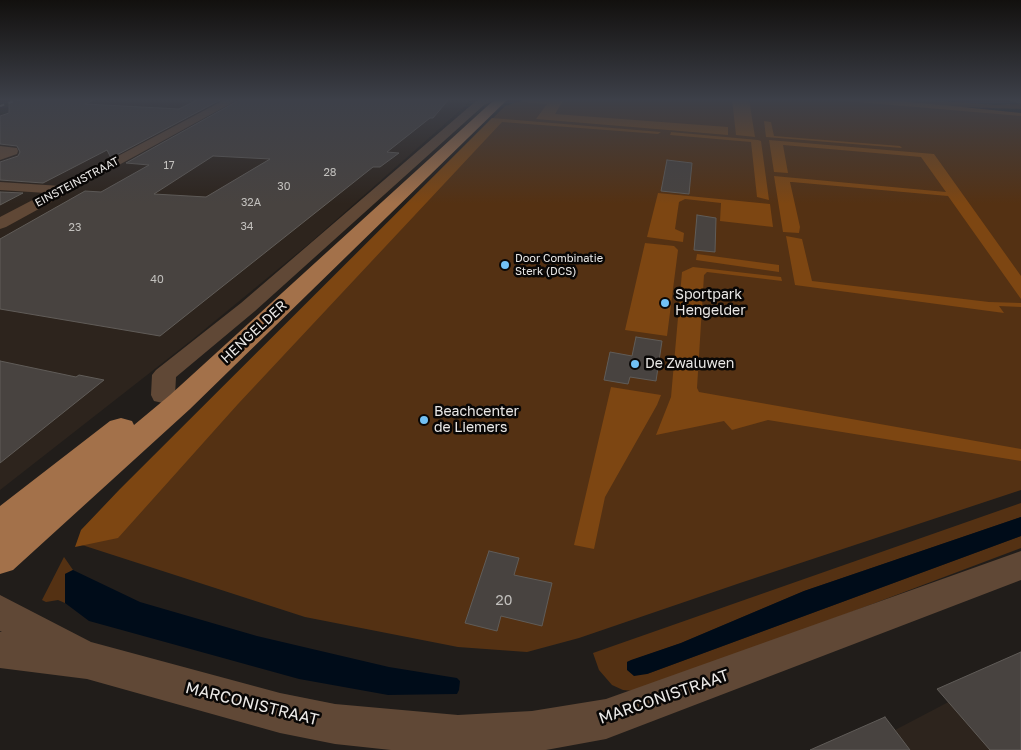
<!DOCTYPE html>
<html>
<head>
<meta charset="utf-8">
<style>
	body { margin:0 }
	canvas { display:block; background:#211d1a }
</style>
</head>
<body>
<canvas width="1021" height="750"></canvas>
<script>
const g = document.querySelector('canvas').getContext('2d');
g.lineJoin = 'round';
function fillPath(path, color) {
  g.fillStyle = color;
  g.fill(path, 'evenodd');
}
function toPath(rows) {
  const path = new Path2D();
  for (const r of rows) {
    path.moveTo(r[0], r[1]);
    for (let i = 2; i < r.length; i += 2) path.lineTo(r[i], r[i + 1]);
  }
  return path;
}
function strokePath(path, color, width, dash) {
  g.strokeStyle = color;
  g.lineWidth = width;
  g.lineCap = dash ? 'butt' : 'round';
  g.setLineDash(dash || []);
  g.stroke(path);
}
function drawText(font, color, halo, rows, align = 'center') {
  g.font = font + ' "Golos Text",sans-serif';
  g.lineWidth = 5;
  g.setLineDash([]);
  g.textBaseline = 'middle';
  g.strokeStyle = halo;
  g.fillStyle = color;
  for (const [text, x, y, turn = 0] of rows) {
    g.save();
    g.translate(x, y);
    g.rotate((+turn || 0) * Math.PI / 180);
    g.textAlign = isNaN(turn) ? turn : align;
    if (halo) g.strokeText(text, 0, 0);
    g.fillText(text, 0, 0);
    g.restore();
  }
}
const built = toPath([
	[47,99,473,99,311,242,193,339,0,490,0,117],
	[1021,664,1021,750,857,750]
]);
const green = toPath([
	[527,99,917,99,995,105,1021,104,1021,109,960,107,1021,115,1021,490,740,583,579,638,527,652,458,647,305,617,79,544,84,530,505,106],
	[1021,503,1021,517,804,591,681,643,627,662,647,674,1021,536,1021,548,700,669,634,691,623,690,612,685,599,670,593,653],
	[64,557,73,570,65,574,65,603,58,600,46,602,42,600]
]);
const forest = toPath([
	[525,99,549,99,563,101,555,114,728,127,728,135,536,119,547,104,522,102],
	[732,99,749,99,755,137,736,135],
	[822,99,874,99,953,106,1021,113,1021,116],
	[492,118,661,132,658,134,502,122,238,404,118,538,75,547,81,530,120,489],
	[764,121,771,122,774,136,900,146,902,148,766,137],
	[671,132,758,140,761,141,769,200,757,197,751,142,670,135],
	[769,140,934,154,1021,276,1021,299,948,196,792,182,790,182,800,227,799,233,783,232,774,176,946,192,921,157,783,145,788,173,774,172],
	[658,193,770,204,773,227,720,221,721,203,685,199,679,202,675,229,684,233,683,242,647,237],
	[786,236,802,239,812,281,989,302,1021,303,1021,307,999,306,1004,313,795,285],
	[645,243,674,246,678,250,667,336,625,330],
	[697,254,779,265,779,272,696,260],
	[693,267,781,277,782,281,707,272,704,275,697,388,699,392,1021,449,1021,461,768,420,732,430,724,421,656,435,671,397,682,272],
	[611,387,661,395,657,405,605,497,594,549,574,545]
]);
const water = toPath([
	[1021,517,1021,536,647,674,634,676,627,670,627,662,631,660,681,643,804,591],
	[73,570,140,602,257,636,389,667,457,678,460,681,459,690,457,694,388,695,299,679,89,621,65,603,65,574]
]);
const stream = toPath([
	[0,100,2,99]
]);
const building = toPath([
	[9,99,96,99,85,104,179,109,199,99,222,99,111,158,107,150,43,183,0,180,0,162,18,156,20,152,17,146,0,144,0,116,9,113,9,99],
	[241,99,449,99,433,118,430,118,387,152,399,153,380,167,373,167,160,336,0,309,0,239,85,191,101,192,149,165,126,163,241,99],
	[213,156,270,159,206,197,154,194,213,156],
	[667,160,692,163,689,194,661,191,667,160],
	[0,192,23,193,0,205,0,192],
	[697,215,716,218,715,252,694,250,697,215],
	[636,337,662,341,656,381,630,377,628,384,604,380,610,352,632,356,636,337],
	[0,361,76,377,79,375,104,380,0,463,0,361],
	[489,551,519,558,514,575,552,583,542,626,501,616,497,631,465,623,489,551],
	[1021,652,1021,750,990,750,937,689,1021,652],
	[885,717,910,750,810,750,885,717]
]);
const minor = toPath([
	[226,99,239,99,6,227,0,229,0,217,46,193,0,190,0,182,61,186,226,99],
	[483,99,496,100,484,105,255,311,176,377,175,395,172,401,163,403,154,401,151,395,152,375,156,370,241,303,476,101,483,99],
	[1008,99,1021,99,1021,104,1009,101,1008,99],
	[0,146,17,148,18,151,17,154,0,160,0,146],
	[1021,551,1021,580,606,739,546,750,391,750,335,744,280,733,87,679,0,668,0,632,2,632,0,631,0,595,91,642,280,693,335,704,458,715,532,711,606,699,1021,551]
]);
const major = toPath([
	[495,99,508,99,190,409,13,570,0,574,0,506,110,421,121,418,132,421,134,425,170,395,495,99]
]);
const rail = toPath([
	[0,106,20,99]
]);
const markers = [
	[505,265,5,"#72c1f5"],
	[665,303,5,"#72c1f5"],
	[635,364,5,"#72c1f5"],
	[424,420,5,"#72c1f5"]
];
const numberNames = [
	["17",169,166],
	["28",330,173],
	["30",284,187],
	["32A",251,203],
	["34",247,227],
	["23",75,228],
	["40",157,280]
];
const farStreetnames = [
	["EINSTEINSTRAAT",77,182,-28]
];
const farPoinames = [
	["Door Combinatie",515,259],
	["Sterk (DCS)",515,272]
];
const poiNames = [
	["Sportpark",675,295],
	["Hengelder",675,311],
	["De Zwaluwen",645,364],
	["Beachcenter",434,412],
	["de Liemers",434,428]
];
const streetNames = [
	["HENGELDER",254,332,-43]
];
const nearNumbernames = [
	["20",504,601]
];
const nearStreetnames = [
	["MARCONISTRAAT",664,697,-19],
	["MARCONISTRAAT",252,704,14]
];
fillPath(built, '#2d241d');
fillPath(green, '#543113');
fillPath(forest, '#7d4612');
fillPath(water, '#000c19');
strokePath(stream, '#000c19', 2.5);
fillPath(building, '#484340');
strokePath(building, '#605c58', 1);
fillPath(minor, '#604836');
fillPath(major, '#a3714a');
strokePath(rail, '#8a8784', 2, [4.5, 4.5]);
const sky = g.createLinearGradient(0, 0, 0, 204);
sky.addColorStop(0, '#12100e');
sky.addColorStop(0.49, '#3d4049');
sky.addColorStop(1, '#3d404900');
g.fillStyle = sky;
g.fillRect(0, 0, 1021, 204);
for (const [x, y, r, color] of markers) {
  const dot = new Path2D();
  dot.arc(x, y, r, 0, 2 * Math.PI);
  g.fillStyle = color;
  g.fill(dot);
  strokePath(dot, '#090706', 2);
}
drawText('11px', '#c2c0bd', null, numberNames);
drawText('11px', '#ebe9e7', '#090706', farStreetnames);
drawText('11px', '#ebe9e7', '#090706', farPoinames, 'left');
drawText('14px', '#ebe9e7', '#090706', poiNames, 'left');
drawText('14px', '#ebe9e7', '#090706', streetNames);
drawText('14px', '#c2c0bd', null, nearNumbernames);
drawText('16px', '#ebe9e7', '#090706', nearStreetnames);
</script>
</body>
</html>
